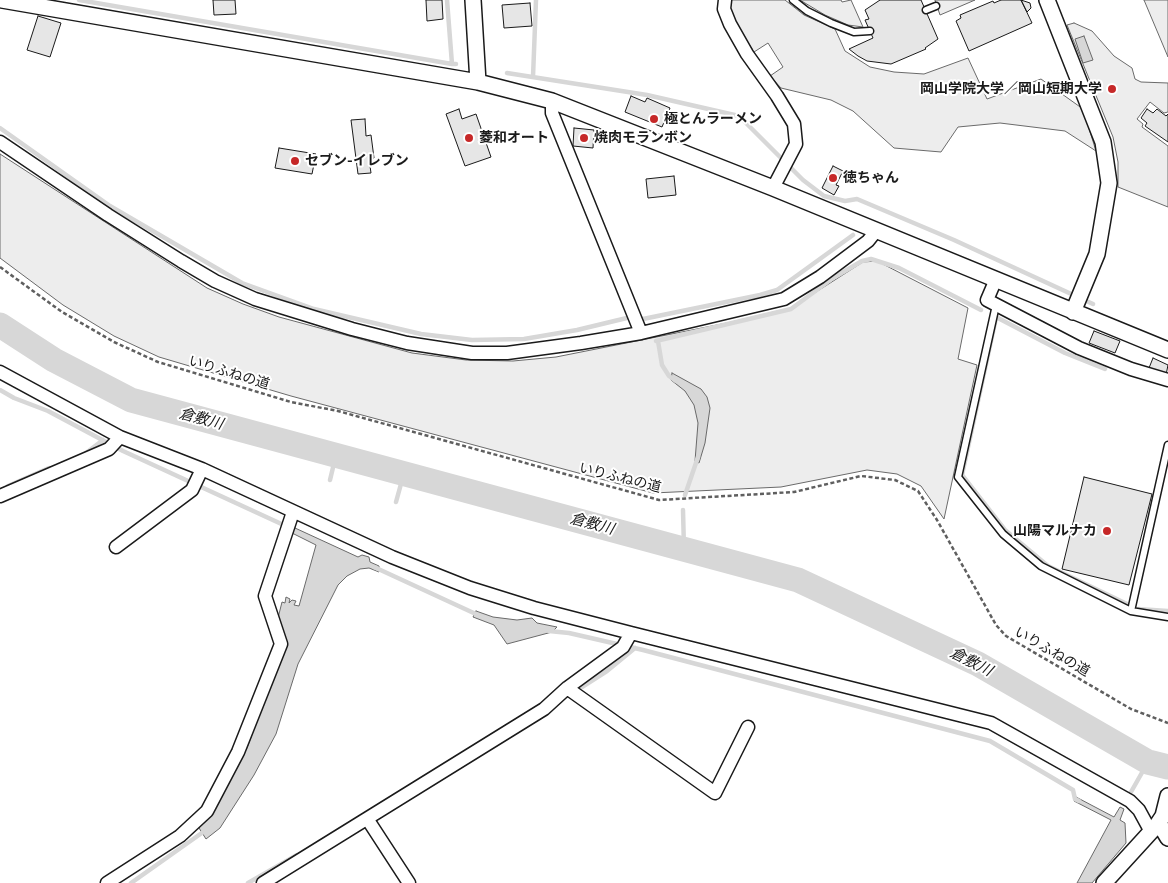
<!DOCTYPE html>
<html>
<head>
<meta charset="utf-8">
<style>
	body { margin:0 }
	canvas { display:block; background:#fff }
</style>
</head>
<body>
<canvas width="1168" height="883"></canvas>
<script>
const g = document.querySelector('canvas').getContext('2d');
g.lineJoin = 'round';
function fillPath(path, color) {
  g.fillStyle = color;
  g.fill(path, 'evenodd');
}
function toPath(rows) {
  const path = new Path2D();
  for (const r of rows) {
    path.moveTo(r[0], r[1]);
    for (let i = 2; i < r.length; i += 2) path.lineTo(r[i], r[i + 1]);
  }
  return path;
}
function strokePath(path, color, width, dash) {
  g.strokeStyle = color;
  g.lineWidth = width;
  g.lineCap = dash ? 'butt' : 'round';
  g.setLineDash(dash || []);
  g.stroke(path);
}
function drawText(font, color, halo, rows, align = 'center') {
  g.font = font + ' Figtree,"Noto Sans JP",sans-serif';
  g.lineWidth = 4;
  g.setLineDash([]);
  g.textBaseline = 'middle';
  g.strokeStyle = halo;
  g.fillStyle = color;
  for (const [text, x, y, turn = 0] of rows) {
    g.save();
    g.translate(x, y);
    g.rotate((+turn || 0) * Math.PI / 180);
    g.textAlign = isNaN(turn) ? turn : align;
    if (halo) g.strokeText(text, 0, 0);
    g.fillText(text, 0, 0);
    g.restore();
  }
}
const built = toPath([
	[729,0,785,0,804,15,835,29,845,51,870,67,894,72,924,74,968,58,987,99,1041,79,1083,109,1096,151,1065,131,1000,123,958,127,941,152,894,148,853,111,831,100,781,88,770,76,783,67,768,43,754,52,728,11,729,0],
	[800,0,841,0,842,2,851,0,863,27,848,25,825,15,800,0],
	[935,0,975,0,940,15,935,0],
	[1144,0,1168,0,1168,57,1144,0],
	[1074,23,1092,31,1114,56,1132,68,1135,79,1141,82,1168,83,1168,112,1164,113,1150,102,1137,119,1143,124,1142,127,1168,146,1168,207,1118,187,1118,162,1113,137,1067,25,1074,23],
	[0,154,207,288,243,304,279,317,412,353,466,360,513,361,556,357,767,315,791,308,863,262,877,261,968,308,958,359,977,365,944,519,921,486,897,474,867,470,781,487,653,493,291,396,159,357,114,336,63,305,0,258,0,154]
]);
const water = toPath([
	[1084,36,1093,60,1083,63,1075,39,1084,36],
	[672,373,701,389,707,397,710,408,705,443,699,463,695,461,698,423,694,405,685,391,671,380,672,373],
	[295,528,358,557,362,555,369,557,370,562,379,566,379,572,369,568,360,569,347,576,338,585,298,664,276,734,254,775,220,828,206,839,199,828,247,748,278,663,278,618,282,602,285,603,286,597,290,599,289,603,292,600,296,601,294,605,299,606,316,545,292,533,295,528],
	[476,611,493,617,517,620,532,618,537,623,557,627,552,632,507,644,494,625,473,617,476,611],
	[1076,797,1114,817,1120,807,1124,809,1120,820,1125,823,1126,843,1092,883,1077,883,1111,820,1074,801,1076,797]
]);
const stream = toPath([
	[79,0,452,64],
	[447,0,452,64,456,64],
	[507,73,647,95,739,116,803,180,824,196,845,201,857,199,954,240,1093,304],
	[533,77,536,0],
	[0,128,110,206,242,283,314,309,421,334,472,340,524,339,577,330,631,317,643,319,760,295,777,290,853,235],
	[996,317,1065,353,1105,369],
	[996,318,962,475,1005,530,1048,566,1127,604],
	[656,341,791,309,833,278,862,261,871,259,899,268,981,310],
	[658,341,662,365,669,376,676,381],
	[0,390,14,398,48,411,123,451,288,527],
	[86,453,103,440],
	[330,480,336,455],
	[8,486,49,468],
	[685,495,698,457],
	[396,502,404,473],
	[683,510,684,549],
	[374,567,478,615],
	[1138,609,1168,611],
	[549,631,569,633,643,650,990,741,1073,790,1075,799,1079,801],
	[582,687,607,671,635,648],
	[1131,792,1148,762],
	[131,883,206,830],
	[248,883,297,855]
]);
const river = toPath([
	[0,325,54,360,131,400,798,580,978,664,1148,762,1168,767]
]);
const building = toPath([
	[213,0,235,0,236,14,214,15,213,0],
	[426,0,442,0,443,19,427,21,426,0],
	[880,0,921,0,938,39,925,48,926,49,891,64,867,61,858,56,849,49,873,38,865,20,869,19,865,10,880,0],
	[1001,0,1021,0,1032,23,969,51,956,21,961,18,960,15,993,1,994,3,1001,0],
	[1021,0,1030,3,1031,8,1027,12,1021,0],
	[530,3,532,26,504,28,502,5,530,3],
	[38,16,61,23,50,57,27,50,38,16],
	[631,96,645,102,647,98,670,108,662,127,625,112,631,96],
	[459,109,462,119,476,114,491,157,465,166,446,114,459,109],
	[1147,109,1153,113,1157,109,1166,116,1168,114,1168,142,1145,126,1147,123,1141,118,1147,109],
	[365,119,366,136,371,135,374,158,369,159,371,173,358,174,351,120,365,119],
	[574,128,594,130,593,148,573,146,574,128],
	[279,148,316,154,312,174,275,168,279,148],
	[833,166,843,171,836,185,839,186,834,195,822,188,833,166],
	[674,176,676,195,648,198,646,179,674,176],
	[1094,331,1120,341,1115,353,1089,343,1094,331],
	[1153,358,1168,365,1166,375,1149,368,1153,358],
	[1084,477,1152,494,1129,585,1062,569,1084,477]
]);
const path = toPath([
	[0,267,62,312,114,342,158,362,291,402,338,411,659,500,794,492,861,476,895,480,918,491,937,520,996,625,1006,636,1131,709,1168,723]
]);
const service = toPath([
	[793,0,807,11,831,23,854,32,870,31],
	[926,10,936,6],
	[996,305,958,477,1003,534,1041,566,1131,611,1168,617],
	[1131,611,1168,445]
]);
const minor = toPath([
	[725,0,724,9,730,24,747,54,777,96,794,124,796,144,773,188],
	[552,101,552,113,641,333],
	[0,142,108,215,181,261,215,281,255,299,352,329,407,343,472,353,507,353,581,343,641,333,784,299,820,277,868,241,876,231],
	[996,279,987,300,1079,348,1131,369,1168,380],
	[0,372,120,437,202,469,392,557,470,588,534,608,631,633,991,723,1130,801,1139,810,1151,832],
	[0,496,109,449,120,437],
	[116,547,192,490,202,469],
	[567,688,715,793,748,727],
	[368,820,409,883],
	[107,883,180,836,207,811,238,752,281,644,265,596,293,512],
	[263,883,544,709,567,688,623,647,631,633]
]);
const tertiary = toPath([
	[2,0,478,82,552,101,773,188,1168,350],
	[473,0,478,82],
	[1047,0,1103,142,1109,183,1097,254,1073,312],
	[1157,825,1162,828,1168,838],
	[1104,883,1157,825,1163,816,1168,796]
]);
const markers = [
	[1112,89,5,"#c62828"],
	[654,119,5,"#c62828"],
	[469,138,5,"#c62828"],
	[584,138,5,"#c62828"],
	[295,161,5,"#c62828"],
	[833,178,5,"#c62828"],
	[1107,531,5,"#c62828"]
];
const poiNames = [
	["岡山学院大学／岡山短期大学",1102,89,"right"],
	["極とんラーメン",664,119],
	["菱和オート",479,138],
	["焼肉モランボン",594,138],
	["セブン-イレブン",305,161],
	["徳ちゃん",843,178],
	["山陽マルナカ",1097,531,"right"]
];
const streetNames = [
	["いりふねの道",229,373,17],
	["いりふねの道",620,478,14],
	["いりふねの道",1052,652,30]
];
const waterNames = [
	["倉敷川",201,419,15],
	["倉敷川",592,524,15],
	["倉敷川",971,662,27]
];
fillPath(built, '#ededed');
strokePath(built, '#6a6a6a', 1);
fillPath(water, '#d7d7d7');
strokePath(water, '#6a6a6a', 1);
strokePath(stream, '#d7d7d7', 4.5);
strokePath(river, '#d7d7d7', 25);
fillPath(building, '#e6e6e6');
strokePath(building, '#1a1a1a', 1);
strokePath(service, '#1a1a1a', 9);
strokePath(minor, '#1a1a1a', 15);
strokePath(tertiary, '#1a1a1a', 18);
strokePath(path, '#5f5f5f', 2.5, [4, 2.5]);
strokePath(service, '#fff', 6);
strokePath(minor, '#fff', 12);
strokePath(tertiary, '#fff', 15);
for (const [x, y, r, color] of markers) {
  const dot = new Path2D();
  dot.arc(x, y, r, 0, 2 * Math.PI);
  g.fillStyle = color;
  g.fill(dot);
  strokePath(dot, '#fff', 2);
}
drawText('bold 14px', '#1a1a1a', '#fff', poiNames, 'left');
drawText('14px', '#1a1a1a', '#fff', streetNames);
drawText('italic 15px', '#1a1a1a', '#fff', waterNames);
</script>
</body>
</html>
